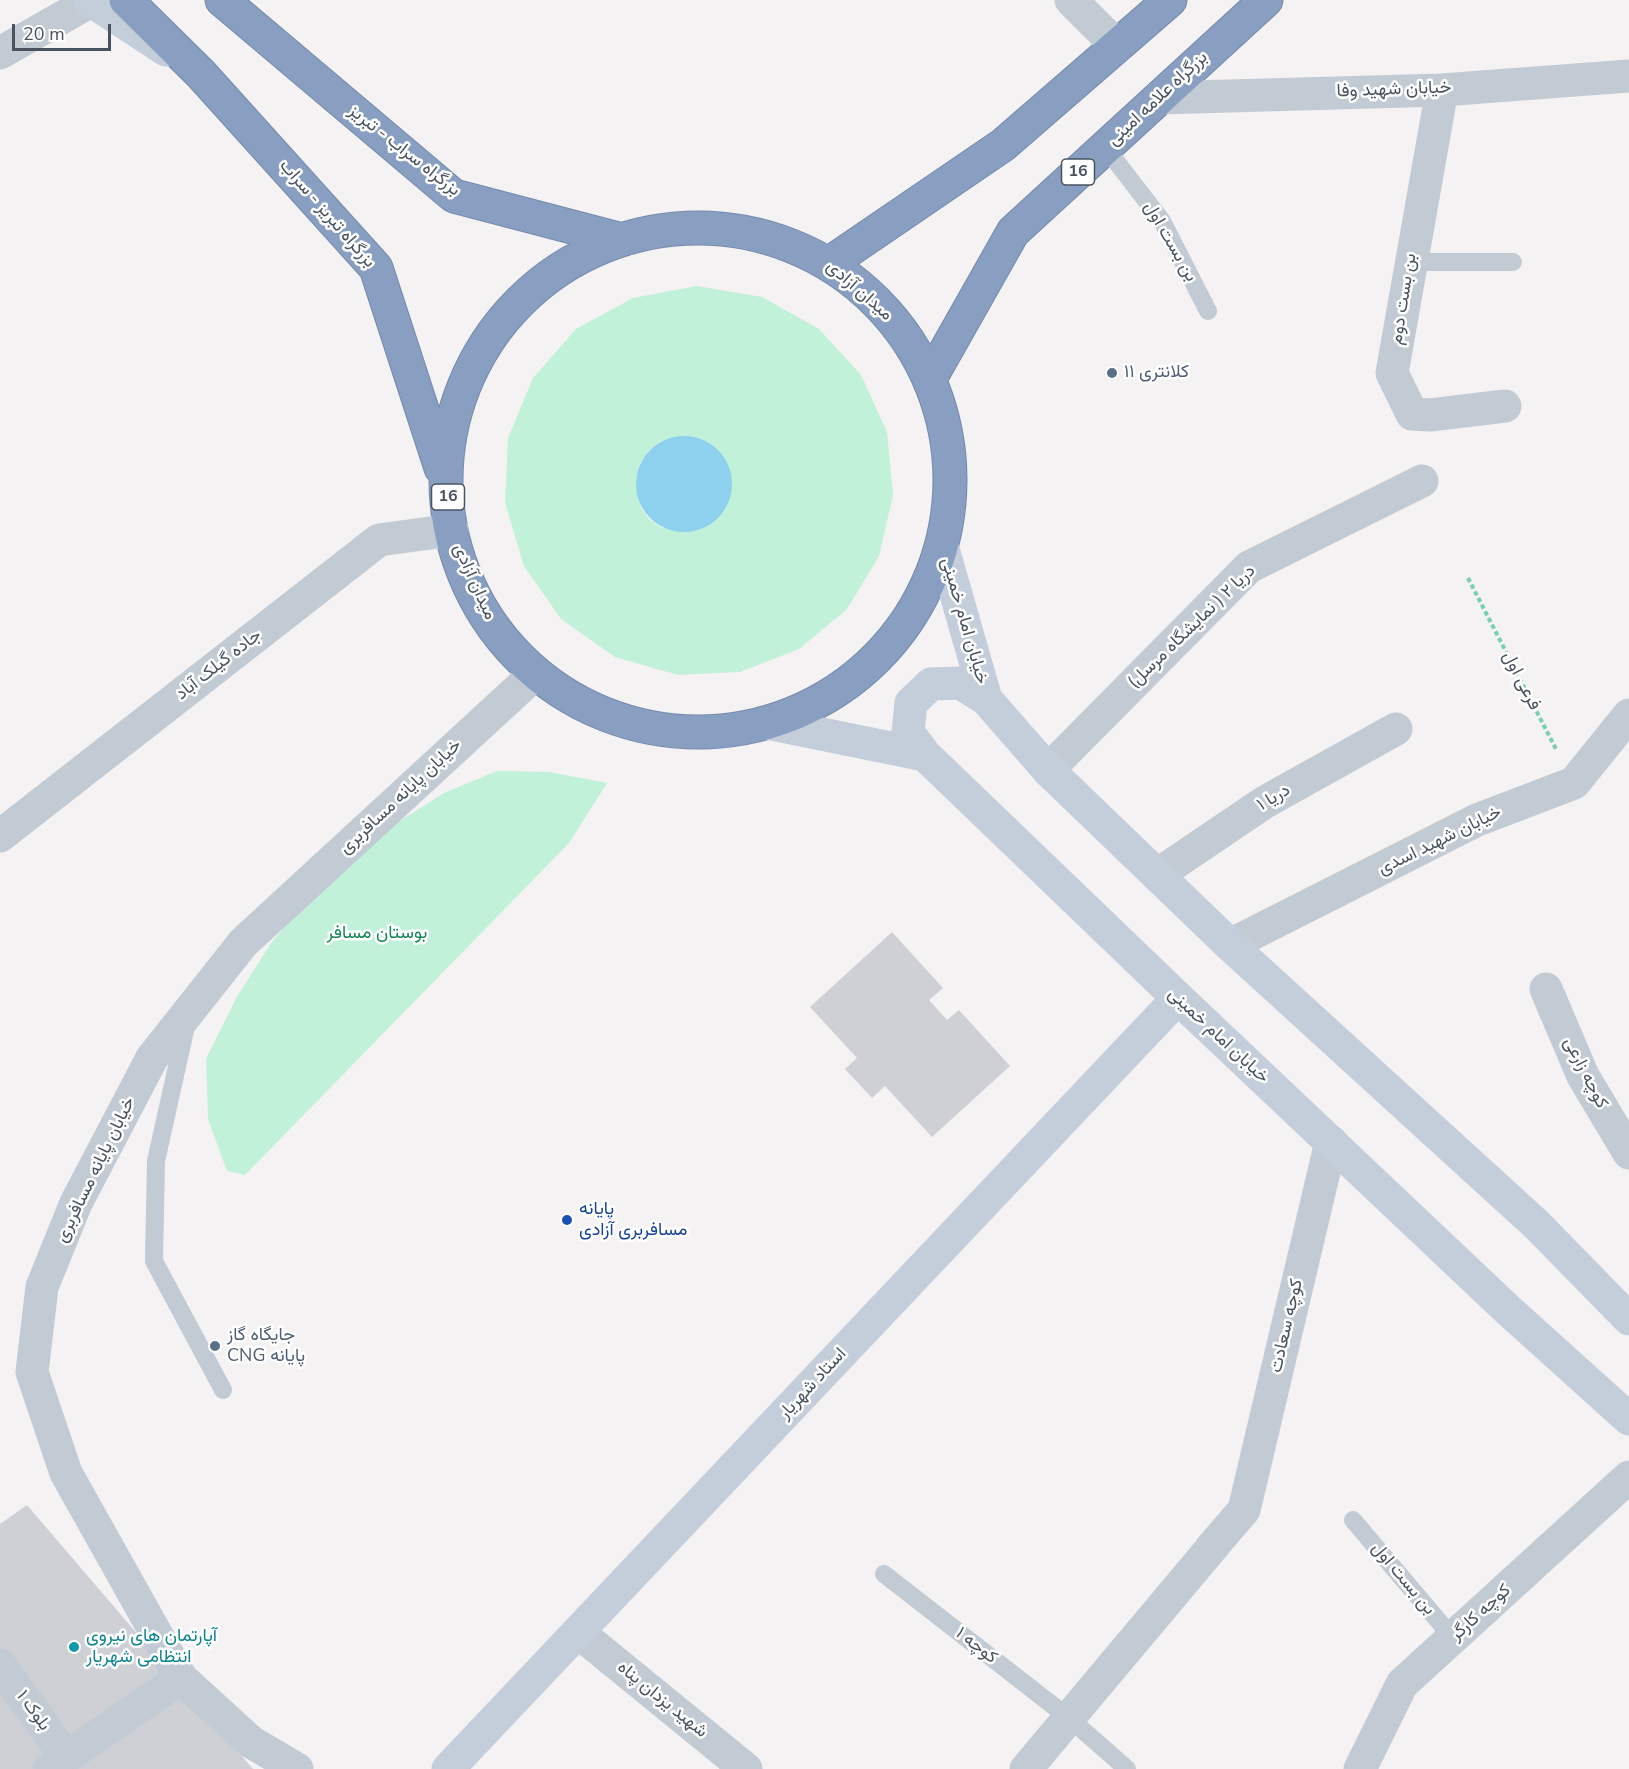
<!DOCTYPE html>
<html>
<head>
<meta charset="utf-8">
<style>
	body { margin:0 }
	#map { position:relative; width:1629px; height:1769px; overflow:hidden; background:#f4f2f2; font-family:"Nunito Sans",sans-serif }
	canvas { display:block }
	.scale { position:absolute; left:12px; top:24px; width:99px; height:27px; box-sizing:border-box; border:3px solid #495360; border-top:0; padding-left:8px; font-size:18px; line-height:21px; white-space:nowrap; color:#495360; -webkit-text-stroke:4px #fff; paint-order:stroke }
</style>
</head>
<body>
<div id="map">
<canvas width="1629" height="1769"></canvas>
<div class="scale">20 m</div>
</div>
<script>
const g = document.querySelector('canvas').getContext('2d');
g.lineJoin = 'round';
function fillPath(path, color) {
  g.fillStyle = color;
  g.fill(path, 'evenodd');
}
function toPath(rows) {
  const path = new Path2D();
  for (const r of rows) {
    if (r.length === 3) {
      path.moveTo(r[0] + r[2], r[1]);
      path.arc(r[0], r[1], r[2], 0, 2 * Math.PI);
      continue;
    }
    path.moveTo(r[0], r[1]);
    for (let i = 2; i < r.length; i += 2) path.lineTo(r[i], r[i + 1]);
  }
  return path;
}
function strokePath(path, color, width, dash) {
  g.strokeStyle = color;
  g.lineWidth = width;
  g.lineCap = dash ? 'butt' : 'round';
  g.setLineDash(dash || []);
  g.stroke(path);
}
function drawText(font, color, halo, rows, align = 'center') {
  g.font = font + ' "Nunito Sans",Vazirmatn,sans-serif';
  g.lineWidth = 5;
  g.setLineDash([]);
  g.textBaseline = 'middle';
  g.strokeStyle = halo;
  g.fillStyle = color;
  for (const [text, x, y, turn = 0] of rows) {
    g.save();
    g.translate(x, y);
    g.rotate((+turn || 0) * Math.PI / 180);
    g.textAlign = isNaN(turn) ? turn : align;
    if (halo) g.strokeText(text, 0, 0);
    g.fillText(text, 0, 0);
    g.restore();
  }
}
const green = toPath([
	[697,286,762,297,819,329,861,375,887,432,893,495,879,556,847,609,799,649,740,672,678,675,615,657,561,619,524,566,505,503,508,438,533,378,576,329,633,298],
	[662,441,664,529,650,520,641,508,636,477,640,463,649,450],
	[497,771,549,772,607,783,569,843,245,1175,227,1171,208,1119,206,1059,237,997,271,943,325,881,384,831,444,793]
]);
const water = toPath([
	[684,484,48]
]);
const building = toPath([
	[892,932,943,988,929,1000,947,1020,959,1010,1010,1066,932,1137,885,1086,872,1098,845,1069,857,1058,810,1007],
	[27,1505,253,1769,0,1769,0,1524]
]);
const path = toPath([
	[1468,578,1557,751]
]);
const lane = toPath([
	[1105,147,1162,221,1208,311],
	[1410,262,1513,262],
	[186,1026,156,1161,154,1261,223,1390],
	[1353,1520,1453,1638],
	[884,1574,1069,1718,1127,1769]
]);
const street = toPath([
	[1071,0,1117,46],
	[0,53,91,1],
	[1442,90,1392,373,1412,414,1430,415,1505,406],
	[1159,98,1442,90,1629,76],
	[1048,770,1249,567,1422,481],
	[0,836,379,540,452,530],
	[1157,875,1265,802,1396,729],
	[1230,945,1477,820,1574,783,1629,715],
	[1546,989,1583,1076,1629,1153],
	[1211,1548,1244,1510,1331,1142],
	[578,1632,746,1769],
	[0,1665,66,1757],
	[49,1769,181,1678],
	[297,1769,251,1742,181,1678,66,1473,32,1372,42,1287,76,1203,152,1058,243,943,535,674],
	[1026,1769,1225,1532],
	[1360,1769,1402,1684,1629,1477]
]);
const secondary = toPath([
	[90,0,166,50],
	[943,549,986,699,1048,770,1230,945,1537,1225,1629,1319],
	[772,724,925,755,1178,998,1507,1309,1629,1419],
	[925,755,908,732,911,703,931,684,960,683,986,699],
	[448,1769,1178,998]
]);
const highway = toPath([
	[126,0,201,74,376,268,441,468],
	[222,0,454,196,618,239],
	[698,480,252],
	[830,263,1003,145,1170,0],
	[931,377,1013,232,1266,0]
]);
const markers = [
	[1112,373,6,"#5c6f8a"],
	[567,1220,6,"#1a4fb4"],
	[215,1346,6,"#5c6f8a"],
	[74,1647,6,"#0f9aa8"]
];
const shields = [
	[1078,172,33],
	[448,497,33]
];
const shieldNames = [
	["16",1078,172],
	["16",448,497]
];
const streetNames = [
	["خیابان شهید وفا",1394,90,-2],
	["بزرگراه علامه امینی",1158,99,-43],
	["بزرگراه سراب - تبریز",404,151,38],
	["بزرگراه تبریز - سراب",327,214,49],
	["بن بست اول",1170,242,60],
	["میدان آزادی",859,291,41],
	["بن بست دوم",1404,299,-81],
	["میدان آزادی",474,582,66],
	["خیابان امام خمینی",964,621,74],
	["دریا ۲ ( نمایشگاه مرسل)",1192,627,-44],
	["جاده گیلک آباد",219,665,-38],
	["فرعی اول",1521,681,63],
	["خیابان پایانه مسافربری",401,797,-43],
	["دریا ۱",1274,798,-31],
	["خیابان شهید اسدی",1440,841,-26],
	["خیابان امام خمینی",1218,1036,43],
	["کوچه زارعی",1585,1073,63],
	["خیابان پایانه مسافربری",96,1170,-64],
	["کوچه سعادت",1287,1326,-77],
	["استاد شهریار",813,1384,-47],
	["بن بست اول",1403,1579,50],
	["کوچه کارگر",1481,1613,-42],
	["کوچه ۱",976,1646,38],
	["شهید یزدان پناه",662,1700,39],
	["بلوک ۱",33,1711,54]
];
const serviceNames = [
	["کلانتری ۱۱",1124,373],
	["جایگاه گاز",227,1336],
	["CNG پایانه",227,1357]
];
const parkNames = [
	["بوستان مسافر",377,934]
];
const transitNames = [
	["پایانه",579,1210],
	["مسافربری آزادی",579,1231]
];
const cultureNames = [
	["آپارتمان های نیروی",86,1637],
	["انتظامی شهریار",86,1658]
];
fillPath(green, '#c1f1d8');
fillPath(water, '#8dd1ee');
fillPath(building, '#ced0d6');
strokePath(highway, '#748aad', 35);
strokePath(path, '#78d0ad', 4, [4.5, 3]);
strokePath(lane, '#c2cad3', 18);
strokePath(street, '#c2cad3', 33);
strokePath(secondary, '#c4cdda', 33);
strokePath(highway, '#899fc1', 33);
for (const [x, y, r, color] of markers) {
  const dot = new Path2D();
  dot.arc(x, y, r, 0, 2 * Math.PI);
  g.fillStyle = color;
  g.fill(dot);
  strokePath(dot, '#fff', 2);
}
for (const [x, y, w] of shields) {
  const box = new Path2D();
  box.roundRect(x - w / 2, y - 13, w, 26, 4.5);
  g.fillStyle = '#fff';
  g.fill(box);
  strokePath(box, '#495360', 1.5);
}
drawText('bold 16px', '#495360', null, shieldNames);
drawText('18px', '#495360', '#fff', streetNames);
drawText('18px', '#4e5e75', '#fff', serviceNames, 'left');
drawText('18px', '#168558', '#fff', parkNames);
drawText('18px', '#164399', '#fff', transitNames, 'left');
drawText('18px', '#0d838f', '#fff', cultureNames, 'left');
</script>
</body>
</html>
